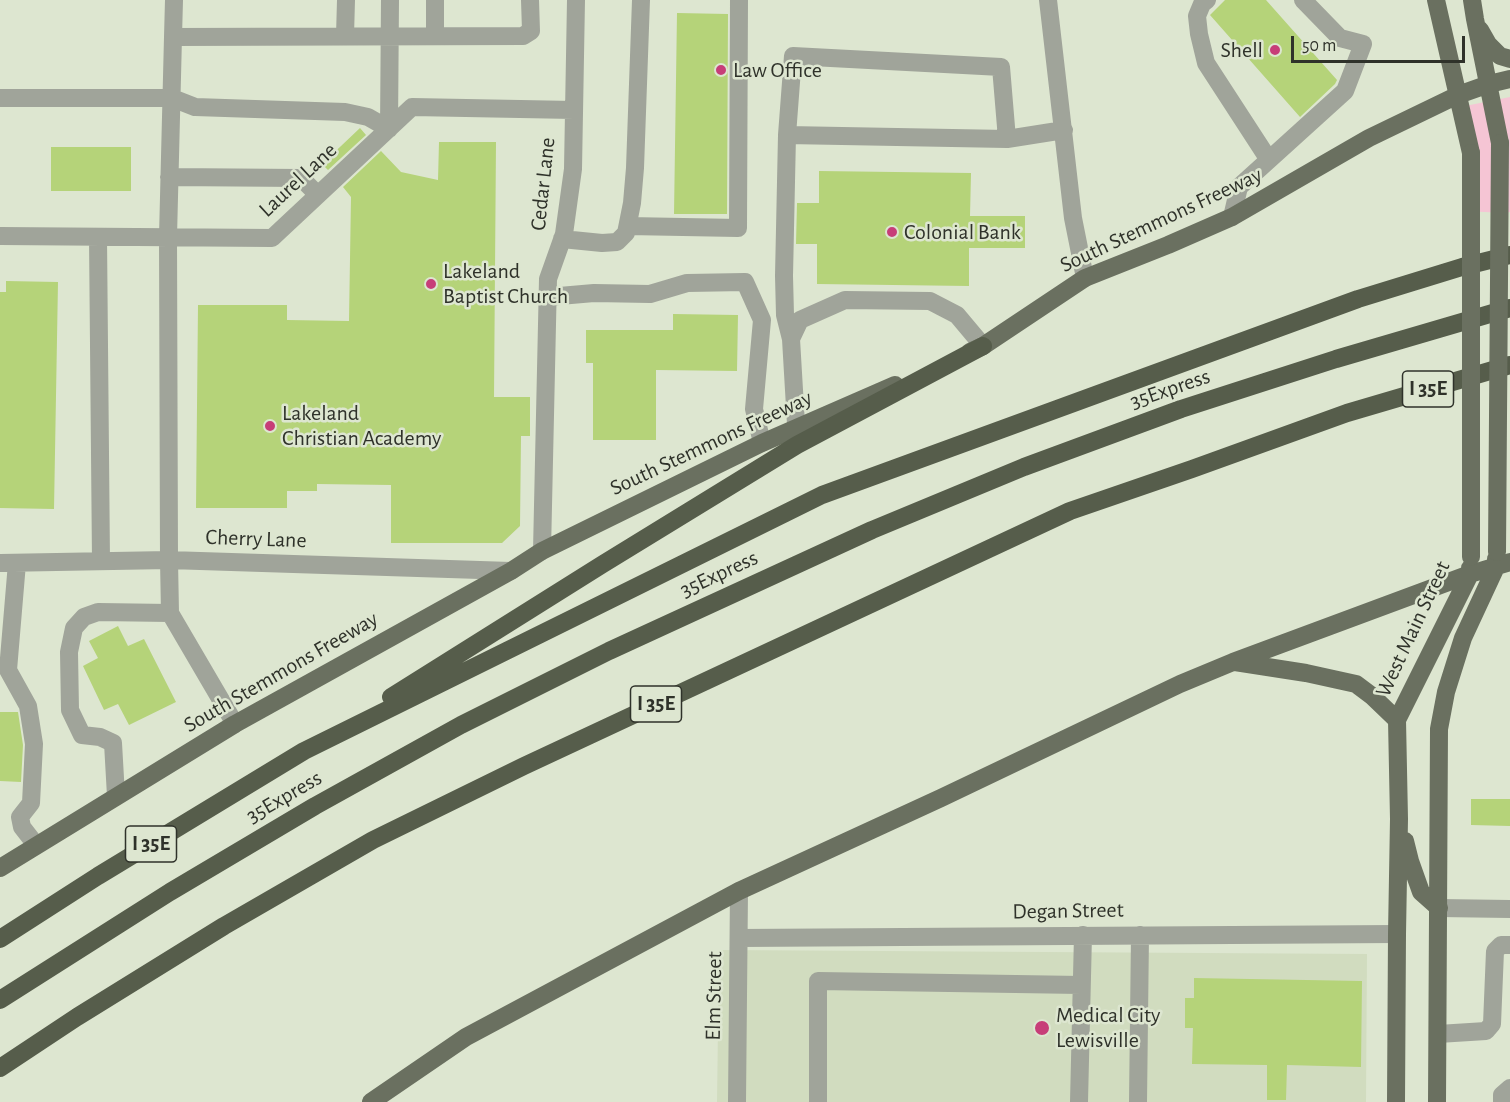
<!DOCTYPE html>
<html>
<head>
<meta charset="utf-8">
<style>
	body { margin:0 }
	#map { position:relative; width:1510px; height:1102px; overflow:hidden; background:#dde6d0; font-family:"Alegreya Sans",sans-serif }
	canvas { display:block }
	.scale { position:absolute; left:1291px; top:36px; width:174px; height:27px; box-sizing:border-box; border:3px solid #2f322a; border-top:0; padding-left:8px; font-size:18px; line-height:21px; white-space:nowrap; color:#2f322a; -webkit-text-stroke:4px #dde6d0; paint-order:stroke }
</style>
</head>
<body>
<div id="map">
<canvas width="1510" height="1102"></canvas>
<div class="scale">50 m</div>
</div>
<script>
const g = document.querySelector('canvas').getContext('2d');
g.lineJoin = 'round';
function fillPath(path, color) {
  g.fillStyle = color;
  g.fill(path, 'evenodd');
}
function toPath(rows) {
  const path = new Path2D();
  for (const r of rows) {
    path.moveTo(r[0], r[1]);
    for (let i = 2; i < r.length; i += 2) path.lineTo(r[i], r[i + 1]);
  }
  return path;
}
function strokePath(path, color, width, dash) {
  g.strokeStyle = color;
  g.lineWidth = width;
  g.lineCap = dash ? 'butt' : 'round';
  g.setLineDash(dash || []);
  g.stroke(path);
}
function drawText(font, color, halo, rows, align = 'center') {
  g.font = font + ' "Alegreya Sans",sans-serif';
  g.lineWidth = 5;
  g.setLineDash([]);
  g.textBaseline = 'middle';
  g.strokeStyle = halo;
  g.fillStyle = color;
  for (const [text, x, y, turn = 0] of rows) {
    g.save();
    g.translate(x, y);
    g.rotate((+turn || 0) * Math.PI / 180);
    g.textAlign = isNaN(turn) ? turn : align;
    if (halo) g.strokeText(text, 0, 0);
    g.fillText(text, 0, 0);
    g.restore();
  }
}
const built = toPath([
	[719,950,1367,954,1366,1102,717,1102]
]);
const green = toPath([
	[1510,97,1510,212,1505,213,1464,211,1465,106]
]);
const building = toPath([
	[1225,0,1266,0,1337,80,1335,84,1300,117,1210,15],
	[677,13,728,14,727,214,674,214],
	[360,128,366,135,328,170,322,164],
	[439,142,496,142,494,397,530,397,530,436,521,436,520,526,502,543,391,543,391,485,317,484,317,491,287,491,287,508,196,508,198,305,287,305,287,320,349,321,351,197,343,187,381,151,401,172,438,180],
	[51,147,131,147,131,191,51,191],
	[819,171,971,173,970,216,1025,216,1025,248,969,248,969,286,817,284,817,244,796,244,797,203,819,203],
	[6,281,58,282,54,509,0,508,0,292,6,292],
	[673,314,738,315,737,371,656,370,656,440,593,440,593,363,586,363,586,330,673,330],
	[118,626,128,646,144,639,176,702,129,725,118,704,104,710,83,666,98,658,89,641],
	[0,712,18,712,23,745,21,782,0,781],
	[1471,799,1510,799,1510,826,1471,825],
	[1194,978,1362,981,1361,1067,1287,1065,1286,1100,1267,1100,1267,1065,1192,1064,1193,1028,1185,1028,1185,998,1194,998]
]);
const minor = toPath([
	[435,0,435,36],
	[1048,0,1073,218,1085,278],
	[1207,0,1202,4,1197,16,1199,34,1206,63,1269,160],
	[345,36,346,0],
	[173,37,174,0],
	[0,98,172,98,195,107,345,112,368,117,389,129,390,0],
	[787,135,784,276,785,315,791,339,797,441],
	[1007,139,1001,67,793,56,787,135,1007,139,1064,130],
	[169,177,301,178,318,195],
	[1232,217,1239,187,1345,91,1363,44,1340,38,1303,0],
	[628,226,738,228,739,0],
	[0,236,272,238,412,107,574,110],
	[98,237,101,561],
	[562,239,602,243,617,242,626,233,632,203,635,168,641,0],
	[548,297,594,293,650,294,687,283,745,282,762,320,754,409,762,443],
	[791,339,800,320,845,300,930,301,957,315,983,346],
	[542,551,548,279,564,234,573,169,576,0],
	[0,563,169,560,511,571],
	[17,563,8,670,28,706,34,744,31,803,20,817,22,827,36,845],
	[235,724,170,613,169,560,168,237,173,37,523,36,531,31,530,0],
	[116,796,113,743,100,737,82,735,70,710,69,652,74,628,84,617,98,612,170,613],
	[1439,908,1510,909],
	[739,938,1397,934],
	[1438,1034,1486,1031,1492,1024,1495,951,1501,945,1510,945],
	[737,1102,739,891],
	[818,1102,818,981,1081,985],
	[1079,1102,1083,935],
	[1138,1102,1140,935],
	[1502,1102,1502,1095,1510,1088]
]);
const major = toPath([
	[1436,0,1471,153],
	[1472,0,1475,19,1500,143],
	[1480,30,1488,44,1500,56,1510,59],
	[970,352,983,346,1085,278,1168,245,1232,217,1369,138,1458,95,1489,84,1510,79],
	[1235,662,1306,673,1356,684,1372,696,1397,720],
	[1405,841,1410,861,1421,892,1439,908],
	[0,868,235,724,511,571,542,551,762,443,895,385],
	[371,1102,466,1037,739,891,941,798,1180,684,1233,662,1470,574,1510,562],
	[1396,1102,1397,934,1399,819,1397,720,1470,574,1470,568],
	[1437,1102,1439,729,1446,692,1463,638,1496,567,1496,559]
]);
const highway = toPath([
	[391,697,603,564,797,445,983,346],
	[0,939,98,876,304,751,822,495,1358,299,1462,267,1510,255],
	[0,1000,170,892,315,806,461,725,609,651,872,530,1024,467,1181,409,1336,359,1510,308],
	[0,1068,77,1017,224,926,373,840,524,766,1070,511,1192,469,1347,413,1510,365]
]);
const majorBridge = toPath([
	[1471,153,1471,557],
	[1497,552,1500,143]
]);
const markers = [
	[1275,50,6,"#c73e78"],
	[721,70,6,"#c73e78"],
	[892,232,6,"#c73e78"],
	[431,284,6,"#c73e78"],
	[270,426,6,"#c73e78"],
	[1042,1028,8,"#c73e78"]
];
const shields = [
	[1428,389,51],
	[656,704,51],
	[151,844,51]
];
const shieldNames = [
	["I 35E",1428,389],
	["I 35E",656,704],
	["I 35E",151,844]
];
const poiNames = [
	["Shell",1263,50,"right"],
	["Law Office",733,70],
	["Colonial Bank",904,232],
	["Lakeland",443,271],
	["Baptist Church",443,296],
	["Lakeland",282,413],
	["Christian Academy",282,438],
	["Medical City",1056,1015],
	["Lewisville",1056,1040]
];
const streetNames = [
	["Laurel Lane",298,180,-43],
	["Cedar Lane",543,184,-84],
	["South Stemmons Freeway",1161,220,-25],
	["35Express",1170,389,-19],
	["South Stemmons Freeway",711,443,-25],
	["Cherry Lane",256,539,2],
	["35Express",719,574,-25],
	["West Main Street",1413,629,-65],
	["South Stemmons Freeway",281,672,-30],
	["35Express",284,797,-30],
	["Degan Street",1068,911,-1],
	["Elm Street",714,996,-89]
];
fillPath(built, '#d1dcbf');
fillPath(green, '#f5c5d4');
fillPath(building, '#b5d379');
strokePath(minor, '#a0a49a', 18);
strokePath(major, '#6a7060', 18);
strokePath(highway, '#565d4b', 18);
strokePath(majorBridge, '#6a7060', 18);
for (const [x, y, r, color] of markers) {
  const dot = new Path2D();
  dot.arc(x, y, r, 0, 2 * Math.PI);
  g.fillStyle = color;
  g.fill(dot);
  strokePath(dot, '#dde6d0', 2);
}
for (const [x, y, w] of shields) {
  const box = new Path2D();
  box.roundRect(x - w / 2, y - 18, w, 36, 4.5);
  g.fillStyle = '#dde6d0';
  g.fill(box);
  strokePath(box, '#2f322a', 1.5);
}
drawText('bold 21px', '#2f322a', null, shieldNames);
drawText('22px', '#2f322a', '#dde6d0', poiNames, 'left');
drawText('22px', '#2f322a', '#dde6d0', streetNames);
</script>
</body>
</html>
